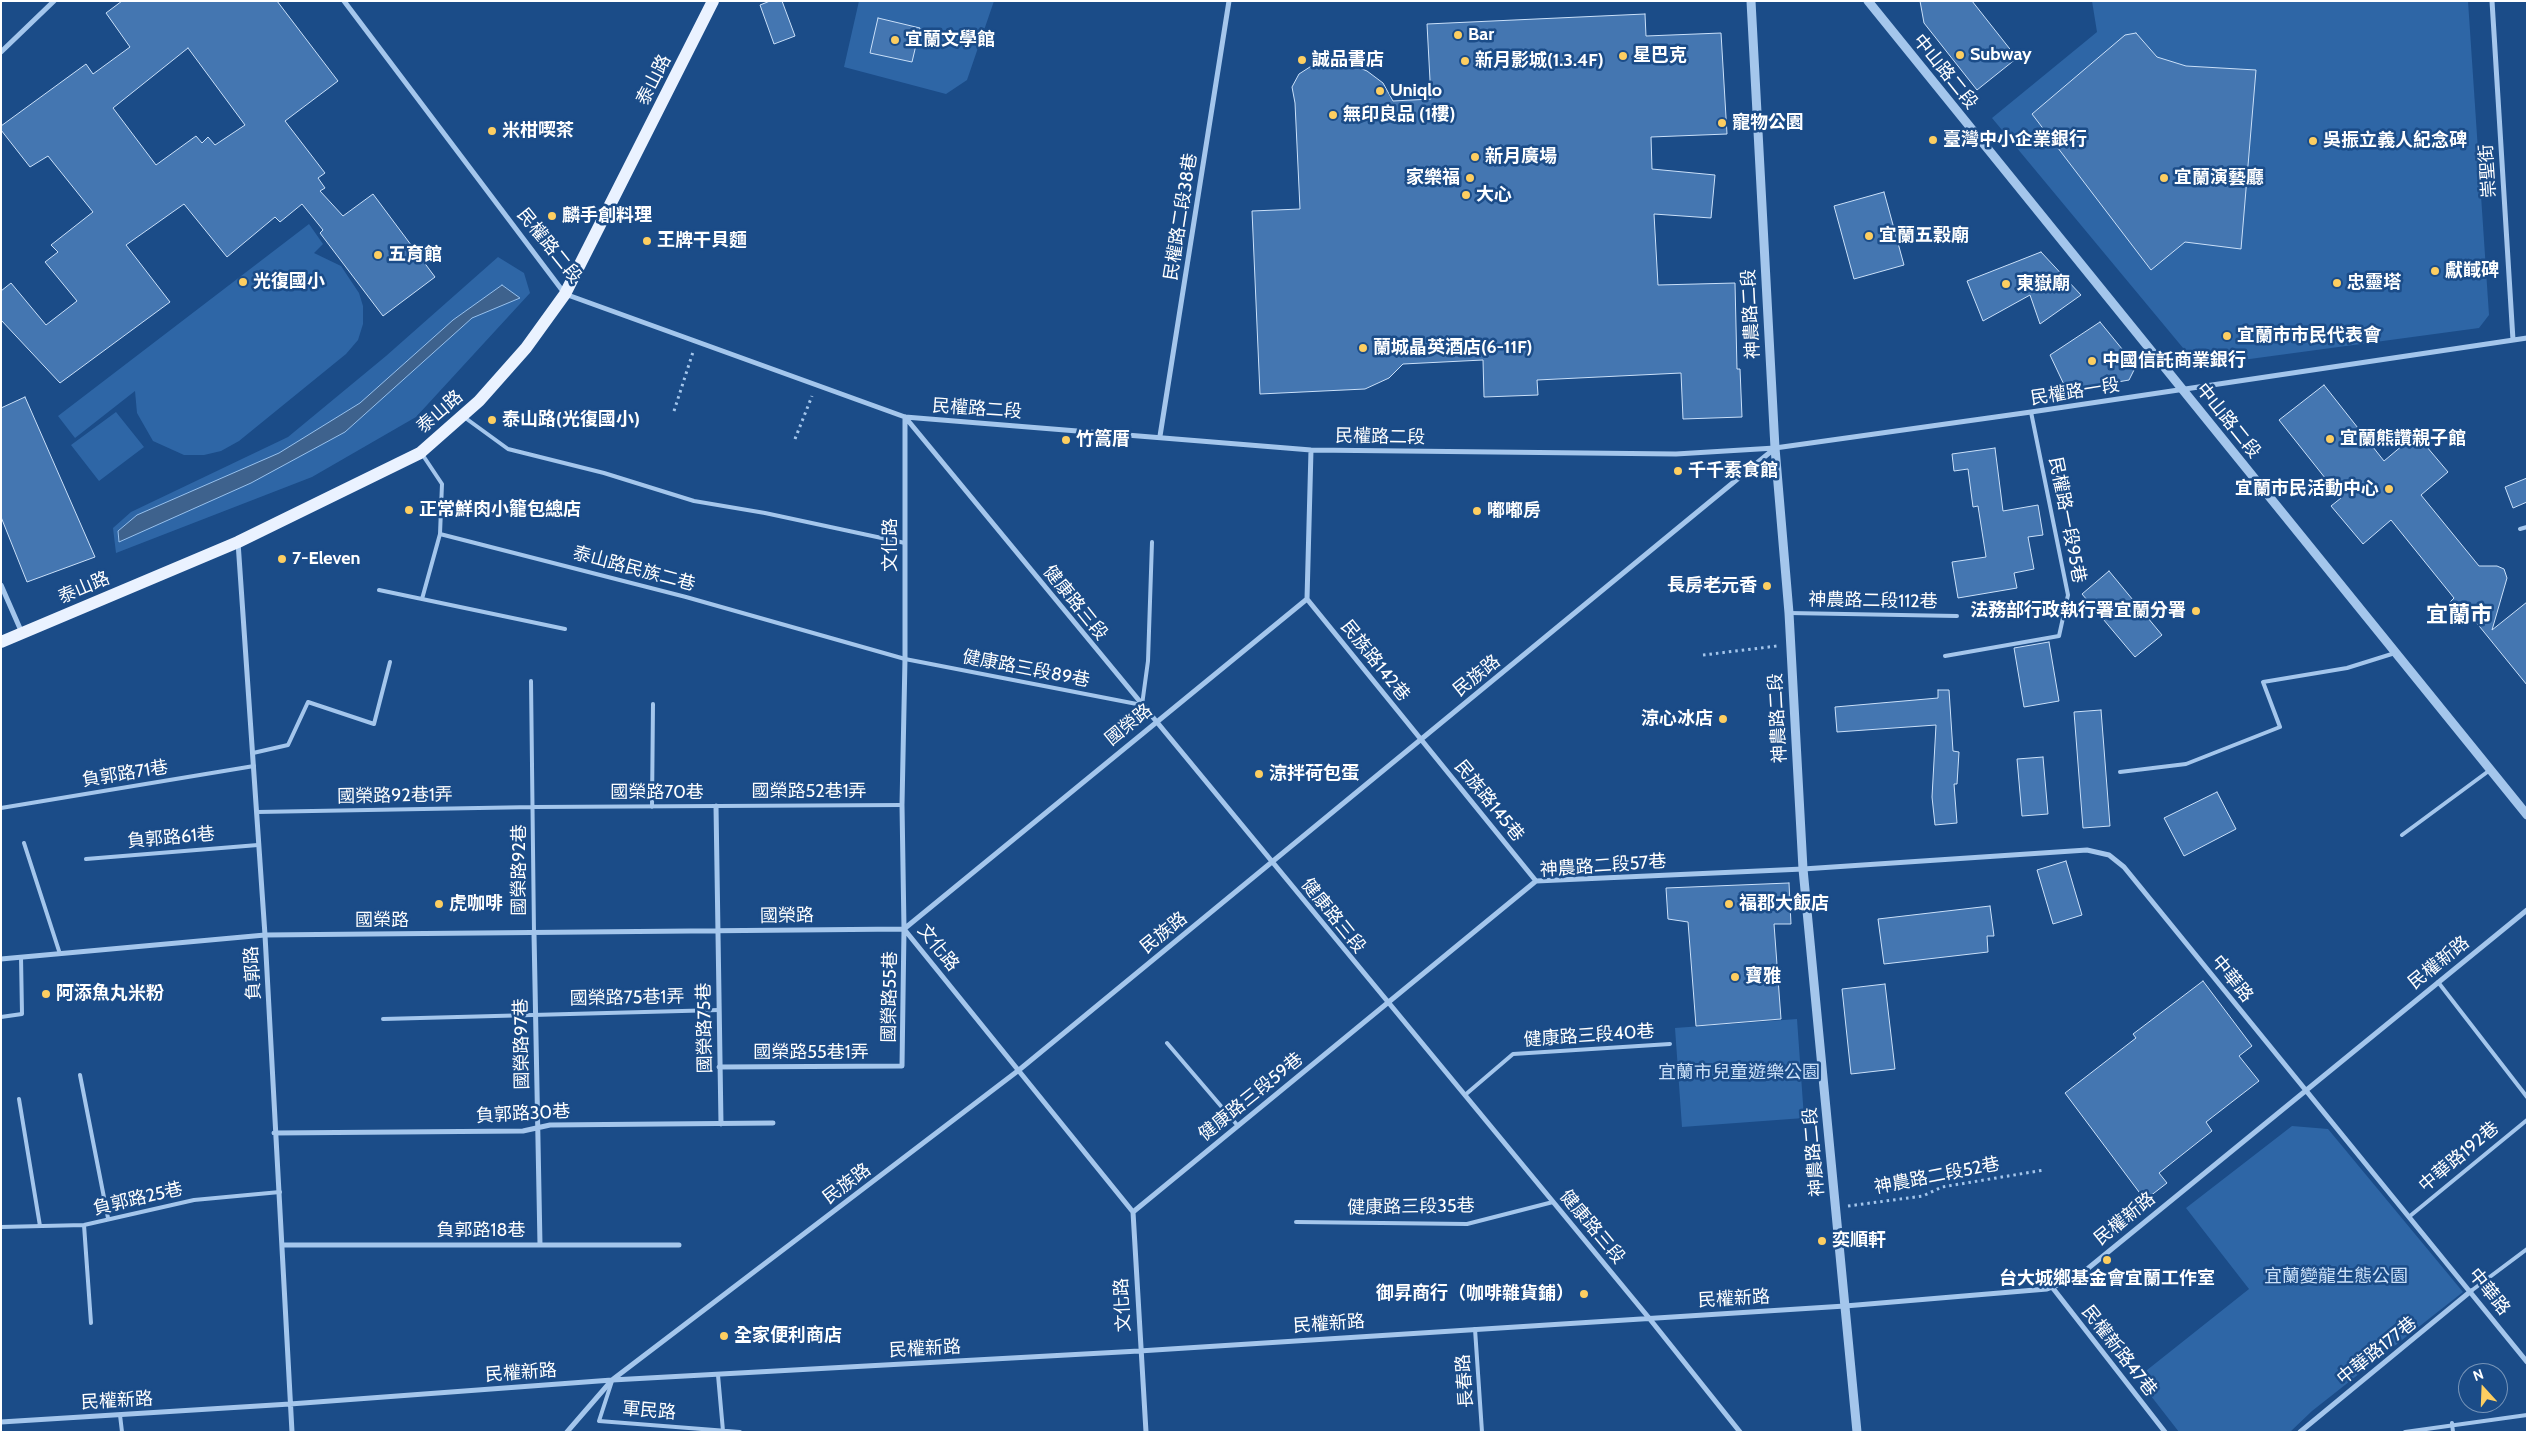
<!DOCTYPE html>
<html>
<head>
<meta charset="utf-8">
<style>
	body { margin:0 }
	#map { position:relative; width:2528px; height:1433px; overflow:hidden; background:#1b4c88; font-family:Cabin,sans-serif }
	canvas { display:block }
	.frame { position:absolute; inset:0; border:2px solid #fff; pointer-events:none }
	.north { position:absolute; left:2458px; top:1363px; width:50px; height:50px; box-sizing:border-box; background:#1b4c88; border:1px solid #7694b8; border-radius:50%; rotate:340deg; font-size:14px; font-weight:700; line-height:20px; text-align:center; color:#fff }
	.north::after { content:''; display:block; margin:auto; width:18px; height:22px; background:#fdce61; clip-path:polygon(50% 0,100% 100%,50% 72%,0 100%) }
</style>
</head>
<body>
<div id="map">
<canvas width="2528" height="1433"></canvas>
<div class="frame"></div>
<div class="north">N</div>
</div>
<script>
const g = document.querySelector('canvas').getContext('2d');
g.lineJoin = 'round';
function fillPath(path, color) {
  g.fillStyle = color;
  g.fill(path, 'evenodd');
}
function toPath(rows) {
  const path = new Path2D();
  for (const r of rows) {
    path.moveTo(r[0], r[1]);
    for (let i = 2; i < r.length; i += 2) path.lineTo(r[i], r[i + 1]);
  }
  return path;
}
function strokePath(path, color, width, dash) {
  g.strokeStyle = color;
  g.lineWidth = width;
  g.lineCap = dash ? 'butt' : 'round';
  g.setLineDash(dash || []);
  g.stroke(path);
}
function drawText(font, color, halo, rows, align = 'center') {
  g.font = font + ' Cabin,"Noto Sans TC",sans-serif';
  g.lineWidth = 5;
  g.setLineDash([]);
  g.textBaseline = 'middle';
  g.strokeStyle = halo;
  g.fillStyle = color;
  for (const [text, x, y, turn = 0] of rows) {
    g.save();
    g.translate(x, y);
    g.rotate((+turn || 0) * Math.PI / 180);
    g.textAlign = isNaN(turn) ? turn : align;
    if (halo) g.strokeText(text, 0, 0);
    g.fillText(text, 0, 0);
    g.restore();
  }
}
const green = toPath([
	[859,1,994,1,967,80,946,94,844,67],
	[2092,1,2468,1,2489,315,2479,328,2198,366,1992,118,2097,32],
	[309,224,323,244,314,253,341,266,359,293,363,306,363,324,358,340,346,354,239,441,221,451,204,455,184,455,153,441,137,413,135,391,75,438,58,416],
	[498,257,524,273,530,293,416,417,312,477,116,553,113,528,131,512,288,437,386,356],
	[116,412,144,447,99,481,71,445],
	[1797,1019,1804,1118,1682,1127,1675,1028],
	[2292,1126,2328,1129,2463,1292,2312,1411,2290,1432,2179,1432,2137,1378,2249,1289,2186,1208]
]);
const water = toPath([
	[502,285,520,298,472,318,345,432,251,483,119,542,118,531,137,515,279,453,360,403,453,320,502,285]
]);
const building = toPath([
	[122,1,277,1,338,81,285,121,325,173,318,178,325,188,320,191,343,216,373,194,435,277,383,316,320,233,323,230,302,204,280,222,275,217,227,257,184,204,126,245,170,302,60,383,1,320,1,291,11,283,46,325,77,301,45,262,58,252,51,245,93,212,48,156,30,167,1,130,1,126,86,64,93,74,130,47,106,13,122,1],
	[188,48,245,125,215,145,208,137,202,143,196,136,156,165,113,108,188,48],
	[770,1,782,1,795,36,774,44,760,5,770,1],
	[1920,1,1972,1,2017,58,1977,90,1924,23,1920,1],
	[1645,14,1646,36,1721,33,1727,134,1651,137,1652,169,1715,175,1711,218,1654,214,1658,285,1735,283,1737,369,1740,369,1742,417,1683,419,1681,373,1537,380,1538,395,1484,397,1483,360,1403,364,1389,378,1365,389,1260,394,1252,211,1300,209,1295,103,1292,87,1299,74,1313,65,1347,63,1367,71,1383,83,1393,101,1431,99,1427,24,1645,14],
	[878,18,920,28,912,62,870,53,878,18],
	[2136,33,2157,57,2186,66,2256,70,2241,249,2185,242,2151,270,2032,114,2125,35,2136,33],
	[1884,192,1904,265,1854,279,1834,206,1884,192],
	[2041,252,2081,295,2040,324,2030,295,1983,321,1967,281,2041,252],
	[2100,322,2136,366,2129,380,2067,391,2050,355,2100,322],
	[2324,385,2384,461,2416,434,2448,472,2421,495,2479,566,2497,566,2504,569,2507,578,2492,630,2527,602,2527,685,2471,616,2465,620,2450,602,2454,598,2391,520,2363,544,2331,506,2341,498,2279,420,2324,385],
	[25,397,95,557,27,582,1,517,1,408,25,397],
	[1995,448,2003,511,2038,505,2043,535,2028,537,2034,569,2014,573,2017,588,1958,598,1952,562,1986,557,1978,506,1973,507,1968,469,1954,471,1952,454,1995,448],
	[2527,478,2527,502,2513,508,2505,487,2527,478],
	[2109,571,2162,635,2135,657,2082,594,2109,571],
	[2049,642,2059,701,2024,707,2014,648,2049,642],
	[1938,690,1949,690,1953,751,1959,752,1957,784,1954,784,1957,823,1935,825,1932,797,1936,725,1837,732,1835,707,1938,698,1938,690],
	[2101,710,2110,826,2083,828,2074,712,2101,710],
	[2043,757,2048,814,2022,816,2017,759,2043,757],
	[2217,792,2236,829,2184,856,2164,818,2217,792],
	[2066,861,2082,915,2053,924,2037,870,2066,861],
	[1789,883,1791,924,1774,924,1781,1019,1696,1026,1688,922,1668,919,1666,888,1789,883],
	[1990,906,1994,936,1987,936,1988,952,1884,964,1878,919,1990,906],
	[2203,981,2252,1046,2239,1056,2259,1081,2206,1122,2212,1131,2159,1173,2167,1183,2145,1200,2065,1093,2136,1038,2133,1034,2203,981],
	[1885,984,1895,1069,1851,1074,1842,989,1885,984]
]);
const path = toPath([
	[674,411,693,352],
	[795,439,812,396],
	[1703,655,1777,646],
	[1848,1206,1923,1196,1942,1187,2044,1170]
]);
const service = toPath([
	[464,417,508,449,604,473,694,501,765,513,905,543],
	[422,454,442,484,440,534,686,597,905,659,1142,705,1148,661,1152,542],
	[2520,529,2527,527],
	[379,590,565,629],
	[422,599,440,534],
	[1789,613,1957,616],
	[1945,656,2059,636,2068,595,2031,412],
	[531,681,534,933],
	[253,753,288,745,308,702,374,724,390,662],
	[2120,772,2186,764,2280,727,2263,682,2347,668,2395,653],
	[652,807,653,704],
	[1,808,254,766],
	[257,812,534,807,902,805],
	[2402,835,2490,770],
	[24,843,60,954],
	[86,859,258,845],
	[2438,982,2527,1097],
	[1,1017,22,1014,21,957],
	[383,1019,719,1010],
	[1167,1043,1238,1126],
	[80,1075,108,1218],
	[1465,1095,1513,1054,1670,1044],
	[19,1099,40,1226],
	[2410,1216,2527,1120],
	[1296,1222,1467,1224,1553,1202],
	[84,1225,91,1323],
	[1,1227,84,1225,194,1200,280,1192],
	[2471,1291,2527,1249],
	[1475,1329,1482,1432],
	[718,1375,723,1431],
	[612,1381,599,1421,740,1432],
	[120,1415,122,1432],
	[2452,1423,2453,1432],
	[2405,1432,2527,1415]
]);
const minor = toPath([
	[344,1,565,294,905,417,1311,450,1676,454,1775,448,2031,412,2527,338],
	[2492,1,2513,340],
	[1,52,54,1],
	[905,417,1649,1318,1740,1432],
	[905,418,905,659,902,805,904,929,1133,1212,1146,1432],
	[1160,436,1229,1],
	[238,542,265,935,292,1432],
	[1,585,22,633],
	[1307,599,1536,881],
	[716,806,721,1124],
	[534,933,540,1245],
	[1,959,265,935,904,929,1307,599,1311,450],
	[719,1067,902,1066,904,929],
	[274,1133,523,1131,550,1125,773,1123],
	[1133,1212,1536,881,1803,869,2087,850,2109,855,2124,867,2527,1362],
	[282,1245,679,1245],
	[2052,1287,2165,1432],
	[1,1422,290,1404,612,1380,1139,1351,1845,1306,2047,1289,2075,1279,2527,910],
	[567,1432,612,1380,1019,1070,1774,449],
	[2300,1432,2471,1291]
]);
const tertiary = toPath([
	[1751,1,1775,448,1789,613,1803,869,1857,1432],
	[1868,1,2527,815]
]);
const primary = toPath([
	[1,642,238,542,420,453,479,401,526,348,565,294,713,1]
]);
const markers = [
	[1458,35,5,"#fdce61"],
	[895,40,5,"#fdce61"],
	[1960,55,5,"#fdce61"],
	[1623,56,5,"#fdce61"],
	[1302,60,5,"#fdce61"],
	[1465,61,5,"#fdce61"],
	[1380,91,5,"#fdce61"],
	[1333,115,5,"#fdce61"],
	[1722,123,5,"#fdce61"],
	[492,131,5,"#fdce61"],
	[1933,140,5,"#fdce61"],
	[2313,141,5,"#fdce61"],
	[1475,157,5,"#fdce61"],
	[1470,178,5,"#fdce61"],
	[2164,178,5,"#fdce61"],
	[1466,195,5,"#fdce61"],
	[552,216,5,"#fdce61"],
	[1869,236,5,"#fdce61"],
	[647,241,5,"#fdce61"],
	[378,255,5,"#fdce61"],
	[2435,271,5,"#fdce61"],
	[243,282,5,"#fdce61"],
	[2337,283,5,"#fdce61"],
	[2006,284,5,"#fdce61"],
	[2227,336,5,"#fdce61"],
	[1363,348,5,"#fdce61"],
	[2092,361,5,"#fdce61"],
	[492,420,5,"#fdce61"],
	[2330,439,5,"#fdce61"],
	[1066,440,5,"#fdce61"],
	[1678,471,5,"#fdce61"],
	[2389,489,5,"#fdce61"],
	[409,510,5,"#fdce61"],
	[1477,511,5,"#fdce61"],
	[282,559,5,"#fdce61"],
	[1767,586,5,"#fdce61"],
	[2196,611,5,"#fdce61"],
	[1723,719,5,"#fdce61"],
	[1259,774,5,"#fdce61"],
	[439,904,5,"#fdce61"],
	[1729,904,5,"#fdce61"],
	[1735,977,5,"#fdce61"],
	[46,994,5,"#fdce61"],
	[1822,1241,5,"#fdce61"],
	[2107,1260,5,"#fdce61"],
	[1584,1294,5,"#fdce61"],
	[724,1336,5,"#fdce61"]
];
const poiNames = [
	["Bar",1468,35],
	["宜蘭文學館",905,40],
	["Subway",1970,55],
	["星巴克",1633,56],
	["誠品書店",1312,60],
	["新月影城(1.3.4F)",1475,61],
	["Uniqlo",1390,91],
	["無印良品 (1樓)",1343,115],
	["寵物公園",1732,123],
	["米柑喫茶",502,131],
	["臺灣中小企業銀行",1943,140],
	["吳振立義人紀念碑",2323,141],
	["新月廣場",1485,157],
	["家樂福",1460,178,"right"],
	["宜蘭演藝廳",2174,178],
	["大心",1476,195],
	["麟手創料理",562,216],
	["宜蘭五穀廟",1879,236],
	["王牌干貝麵",657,241],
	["五育館",388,255],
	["獻馘碑",2445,271],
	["光復國小",253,282],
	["忠靈塔",2347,283],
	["東嶽廟",2016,284],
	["宜蘭市市民代表會",2237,336],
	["蘭城晶英酒店(6-11F)",1373,348],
	["中國信託商業銀行",2102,361],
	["泰山路(光復國小)",502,420],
	["宜蘭熊讚親子館",2340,439],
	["竹篙厝",1076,440],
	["千千素食館",1688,471],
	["宜蘭市民活動中心",2379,489,"right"],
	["正常鮮肉小籠包總店",419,510],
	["嘟嘟房",1487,511],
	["7-Eleven",292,559],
	["長房老元香",1757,586,"right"],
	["法務部行政執行署宜蘭分署",2186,611,"right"],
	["涼心冰店",1713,719,"right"],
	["涼拌荷包蛋",1269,774],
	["虎咖啡",449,904],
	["福郡大飯店",1739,904],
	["寶雅",1745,977],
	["阿添魚丸米粉",56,994],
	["奕順軒",1832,1241],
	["台大城鄉基金會宜蘭工作室",2107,1279,"center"],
	["御昇商行（咖啡雜貨鋪）",1574,1294,"right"],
	["全家便利商店",734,1336]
];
const streetNames = [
	["中山路二段",1945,72,51],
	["泰山路",654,80,-63],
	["崇聖街",2488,171,-94],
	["民權路二段38巷",1181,217,-81],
	["民權路二段",549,246,51],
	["神農路二段",1751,314,-93],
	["民權路一段",2075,392,-9],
	["民權路二段",977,409,4],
	["泰山路",440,412,-41],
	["中山路二段",2228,421,51],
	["民權路二段",1380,437,1],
	["民權路一段95巷",2067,520,79],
	["文化路",891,545,-90],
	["泰山路民族二巷",634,569,15],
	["泰山路",84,588,-23],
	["神農路二段112巷",1873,601,1],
	["健康路三段",1075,603,51],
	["民族路142巷",1375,661,51],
	["健康路三段89巷",1026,669,11],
	["民族路",1477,676,-39],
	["神農路二段",1778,718,-93],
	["國榮路",1129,725,-39],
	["負郭路71巷",125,774,-9],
	["國榮路52巷1弄",809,792],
	["國榮路70巷",657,793],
	["國榮路92巷1弄",395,796,-1],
	["民族路145巷",1489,801,51],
	["負郭路61巷",171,838,-5],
	["神農路二段57巷",1603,866,-4],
	["國榮路92巷",520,870,-90],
	["國榮路",787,916,-1],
	["健康路三段",1333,916,51],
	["國榮路",382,921],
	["民族路",1164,933,-39],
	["文化路",938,948,51],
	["民權新路",2439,963,-39],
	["負郭路",253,973,-93],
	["中華路",2232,979,51],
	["國榮路55巷",890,997,-89],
	["國榮路75巷1弄",627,998,-1],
	["國榮路75巷",705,1028,-91],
	["健康路三段40巷",1589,1036,-4],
	["國榮路97巷",522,1044,-91],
	["國榮路55巷1弄",811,1053],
	["健康路三段59巷",1251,1097,-39],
	["負郭路30巷",523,1114,-3],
	["神農路二段",1814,1152,-95],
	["中華路192巷",2459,1157,-40],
	["神農路二段52巷",1937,1176,-11],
	["民族路",847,1184,-37],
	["負郭路25巷",138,1199,-13],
	["健康路三段35巷",1411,1207,-1],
	["民權新路",2125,1219,-39],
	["健康路三段",1592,1227,50],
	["負郭路18巷",481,1231],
	["中華路",2489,1292,51],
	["民權新路",1734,1299,-3],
	["文化路",1123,1305,-93],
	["民權新路",1329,1324,-4],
	["民權新路",925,1349,-3],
	["民權新路47巷",2119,1351,52],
	["中華路177巷",2377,1351,-39],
	["民權新路",521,1373,-4],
	["長春路",1465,1381,-94],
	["民權新路",117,1401,-3],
	["軍民路",649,1411,5]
];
const parkNames = [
	["宜蘭市兒童遊樂公園",1739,1073],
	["宜蘭變龍生態公園",2336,1277]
];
const districtNames = [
	["宜蘭市",2459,616]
];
fillPath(green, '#2e66a6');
fillPath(water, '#3e628d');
strokePath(water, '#97c1ee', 1);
fillPath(building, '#4476b1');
strokePath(building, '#cae0f9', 1);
strokePath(path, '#a4c6ec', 3, [2.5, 4]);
strokePath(service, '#a4c6ec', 4);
strokePath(minor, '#a4c6ec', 5);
strokePath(tertiary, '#a4c6ec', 9);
strokePath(primary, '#eaf2ff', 12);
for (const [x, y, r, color] of markers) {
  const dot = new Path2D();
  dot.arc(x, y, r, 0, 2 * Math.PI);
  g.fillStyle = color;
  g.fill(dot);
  strokePath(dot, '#1b4c88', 2);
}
drawText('bold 18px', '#fff', '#1b4c88', poiNames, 'left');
drawText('18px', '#fff', '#1b4c88', streetNames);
drawText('18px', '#cae0f9', '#1b4c88', parkNames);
drawText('bold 22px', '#fff', '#1b4c88', districtNames);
</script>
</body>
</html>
